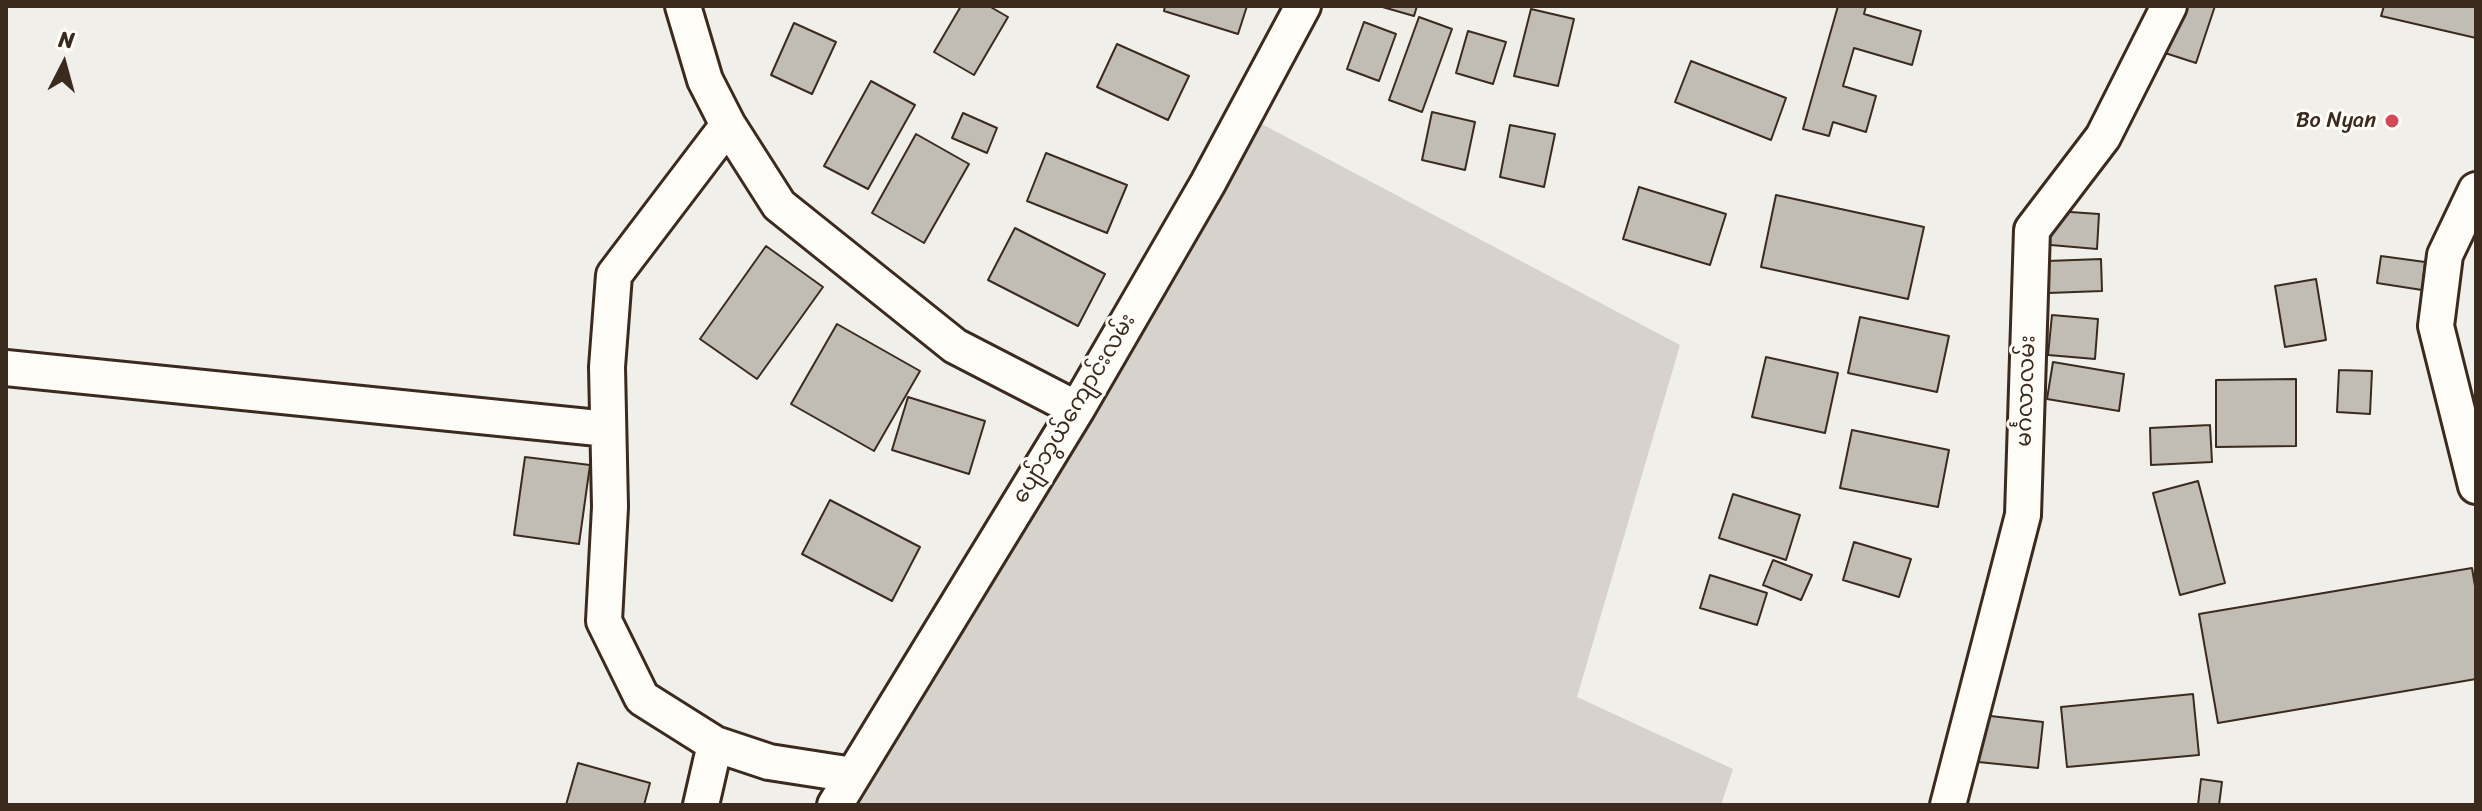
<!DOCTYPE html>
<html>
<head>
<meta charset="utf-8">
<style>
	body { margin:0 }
	#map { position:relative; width:2482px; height:811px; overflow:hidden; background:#f1efea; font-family:Sriracha,sans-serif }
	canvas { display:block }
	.frame { position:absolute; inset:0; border:8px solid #3b2a1e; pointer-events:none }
	.north { position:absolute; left:24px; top:24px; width:80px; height:80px; -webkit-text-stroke:6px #fdfcf7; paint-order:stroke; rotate:6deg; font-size:22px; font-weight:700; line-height:32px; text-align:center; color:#3b2a1e }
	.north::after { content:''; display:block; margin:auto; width:28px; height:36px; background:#3b2a1e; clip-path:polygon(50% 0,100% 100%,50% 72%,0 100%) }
</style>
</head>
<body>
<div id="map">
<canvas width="2482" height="811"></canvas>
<div class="frame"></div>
<div class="north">N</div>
</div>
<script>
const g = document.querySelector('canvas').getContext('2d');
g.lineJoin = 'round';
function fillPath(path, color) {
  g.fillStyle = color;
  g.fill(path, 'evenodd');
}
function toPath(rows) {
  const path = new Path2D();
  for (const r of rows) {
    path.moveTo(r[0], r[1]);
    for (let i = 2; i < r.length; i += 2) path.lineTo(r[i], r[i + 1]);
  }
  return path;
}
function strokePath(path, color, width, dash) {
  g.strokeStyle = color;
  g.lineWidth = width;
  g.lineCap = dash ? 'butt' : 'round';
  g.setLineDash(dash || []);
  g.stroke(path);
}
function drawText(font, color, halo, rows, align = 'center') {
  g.font = font + ' Sriracha,"Noto Sans Myanmar",sans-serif';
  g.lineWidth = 6;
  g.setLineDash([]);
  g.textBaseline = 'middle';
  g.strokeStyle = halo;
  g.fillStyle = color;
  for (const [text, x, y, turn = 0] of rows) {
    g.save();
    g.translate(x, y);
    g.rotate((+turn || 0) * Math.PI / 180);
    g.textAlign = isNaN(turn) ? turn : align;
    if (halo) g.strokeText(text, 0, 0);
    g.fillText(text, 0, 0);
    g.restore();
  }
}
const green = toPath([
	[1256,121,1680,345,1577,697,1733,769,1721,805,840,805]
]);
const building = toPath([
	[961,6,989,6,1008,17,974,75,934,52,961,6],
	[1165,6,1247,6,1238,34,1164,11,1165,6],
	[1379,6,1417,6,1414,16,1379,6],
	[1838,6,1866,6,1864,14,1921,31,1912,65,1854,48,1843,86,1876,96,1866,132,1833,122,1829,136,1803,129,1838,6],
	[2177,6,2215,6,2196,63,2162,52,2177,6],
	[2384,6,2476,6,2476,38,2381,16,2384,6],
	[1531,9,1574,19,1558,86,1514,76,1531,9],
	[1419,17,1452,29,1422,112,1389,100,1419,17],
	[1364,22,1396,34,1379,81,1347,69,1364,22],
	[794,23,836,42,812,94,771,75,794,23],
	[1468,31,1506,42,1493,84,1456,73,1468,31],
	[1117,44,1189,76,1168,120,1097,87,1117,44],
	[1691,61,1786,98,1771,140,1675,102,1691,61],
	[871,81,915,105,868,189,824,166,871,81],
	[1432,112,1475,122,1465,170,1422,160,1432,112],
	[963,113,997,128,987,153,952,138,963,113],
	[1510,125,1555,134,1544,187,1500,177,1510,125],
	[916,134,969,164,924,243,872,213,916,134],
	[1046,153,1127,185,1107,233,1027,201,1046,153],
	[1639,187,1726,214,1710,265,1623,239,1639,187],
	[1776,195,1924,227,1908,299,1761,267,1776,195],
	[2042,210,2099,214,2097,249,2039,244,2042,210],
	[1015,228,1105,274,1078,326,988,280,1015,228],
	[766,246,823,287,757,379,700,339,766,246],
	[2381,256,2425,262,2422,290,2377,283,2381,256],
	[2101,259,2102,291,2048,293,2047,261,2101,259],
	[2316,279,2326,340,2285,347,2275,286,2316,279],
	[2052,315,2098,319,2095,359,2048,355,2052,315],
	[1860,317,1949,336,1937,392,1848,373,1860,317],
	[837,324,920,371,874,451,791,404,837,324],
	[1766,357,1838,373,1825,433,1752,417,1766,357],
	[2053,362,2124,374,2119,411,2047,399,2053,362],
	[2339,370,2372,371,2370,414,2337,412,2339,370],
	[2296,379,2296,446,2216,447,2216,380,2296,379],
	[908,397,985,421,969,474,892,450,908,397],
	[2210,425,2212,462,2151,465,2150,428,2210,425],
	[1852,430,1949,450,1938,507,1840,488,1852,430],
	[525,457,590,465,579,544,514,535,525,457],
	[2198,481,2225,583,2180,595,2153,493,2198,481],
	[1733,494,1800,515,1786,560,1719,538,1733,494],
	[830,500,920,547,892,601,802,554,830,500],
	[1854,542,1911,559,1899,597,1843,580,1854,542],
	[1773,560,1812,575,1801,600,1763,585,1773,560],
	[2472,568,2476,592,2476,679,2218,723,2199,614,2472,568],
	[1710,575,1767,593,1757,625,1700,608,1710,575],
	[2193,694,2199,755,2067,767,2061,707,2193,694],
	[1973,714,2043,722,2038,768,1968,761,1973,714],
	[578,763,650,783,644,805,566,805,578,763],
	[2201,779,2222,782,2219,805,2198,805,2201,779]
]);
const minor = toPath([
	[683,6,705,80,728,125,779,205,955,346,1077,409],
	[2476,190,2445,255,2436,326,2476,486],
	[6,368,608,429],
	[715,744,769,762,853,775],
	[701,805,715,744,642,698,604,621,610,507,607,367,614,275,728,125],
	[835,805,1077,409,1208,183,1303,6],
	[1948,805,2023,515,2032,230,2103,137,2169,6]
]);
const markers = [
	[2392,121,8,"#d1495b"]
];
const poiNames = [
	["Bo Nyan",2376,121]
];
const streetNames = [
	["မင်္ဂလာလမ်း",2027,391,-88],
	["ပျော်ဘွယ်ကျောင်းလမ်း",1075,409,-59]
];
fillPath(green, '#d7d2cc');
fillPath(building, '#c1bcb4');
strokePath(building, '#3b2a1e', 2);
strokePath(minor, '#3b2a1e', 40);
strokePath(minor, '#fdfcf7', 34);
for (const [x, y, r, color] of markers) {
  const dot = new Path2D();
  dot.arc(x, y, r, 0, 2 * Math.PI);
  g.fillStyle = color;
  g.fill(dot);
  strokePath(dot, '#fdfcf7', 3);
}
drawText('22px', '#3b2a1e', '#fdfcf7', poiNames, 'right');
drawText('22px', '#3b2a1e', '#fdfcf7', streetNames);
</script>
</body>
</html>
